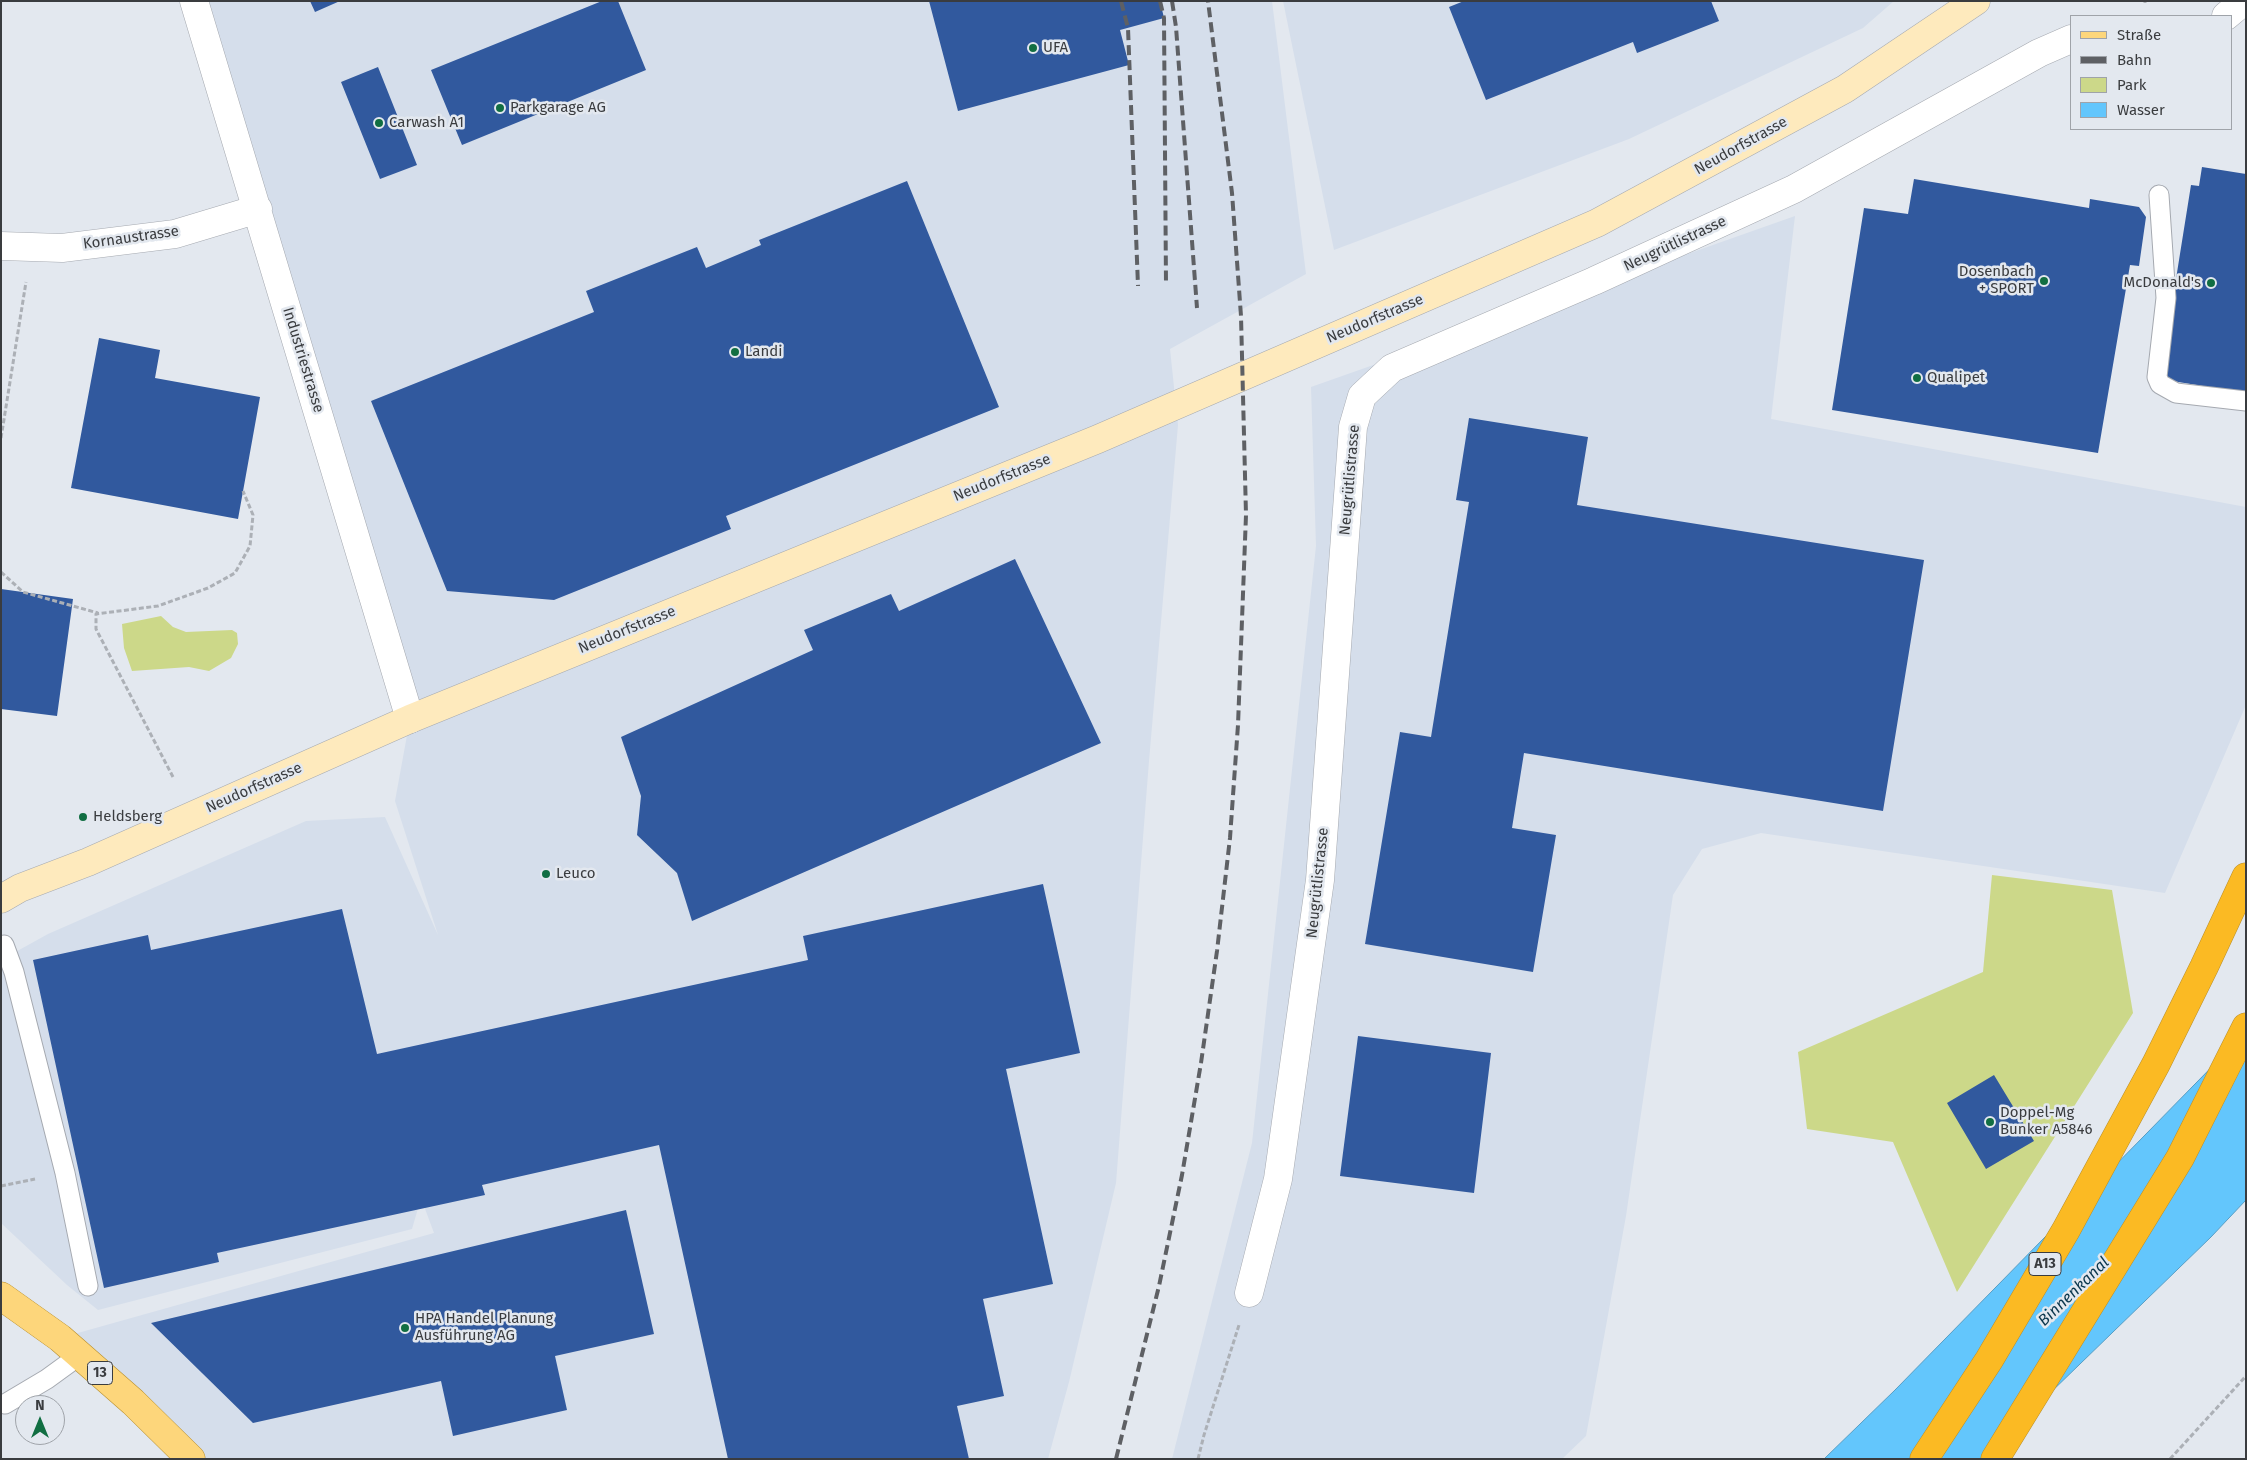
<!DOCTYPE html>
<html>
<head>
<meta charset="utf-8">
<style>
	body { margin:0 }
	#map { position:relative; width:2247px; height:1460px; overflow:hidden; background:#e3e8ef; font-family:"Fira Sans",sans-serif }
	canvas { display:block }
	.frame { position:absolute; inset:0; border:2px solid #3a3c3f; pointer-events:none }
	.legend { position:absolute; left:2070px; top:15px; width:162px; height:115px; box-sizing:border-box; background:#e3e8ef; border:1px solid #9fa3a9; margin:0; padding:6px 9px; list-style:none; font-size:15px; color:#3a3c3f }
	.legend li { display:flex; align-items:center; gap:10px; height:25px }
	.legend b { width:25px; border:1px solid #9fa3a9 }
	.north { position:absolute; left:15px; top:1395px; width:50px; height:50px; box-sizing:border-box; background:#e3e8ef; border:1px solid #9fa3a9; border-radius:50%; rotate:0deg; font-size:14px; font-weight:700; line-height:20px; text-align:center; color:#3a3c3f }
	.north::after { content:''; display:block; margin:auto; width:18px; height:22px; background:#116e42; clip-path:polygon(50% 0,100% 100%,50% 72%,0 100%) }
</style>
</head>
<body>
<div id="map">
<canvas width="2247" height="1460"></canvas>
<div class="frame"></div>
<ul class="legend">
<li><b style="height:6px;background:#fdd67b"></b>Straße</li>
<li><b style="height:6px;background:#5e6064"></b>Bahn</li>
<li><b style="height:14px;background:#ccd889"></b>Park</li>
<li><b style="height:14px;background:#63c6fc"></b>Wasser</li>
</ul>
<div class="north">N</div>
</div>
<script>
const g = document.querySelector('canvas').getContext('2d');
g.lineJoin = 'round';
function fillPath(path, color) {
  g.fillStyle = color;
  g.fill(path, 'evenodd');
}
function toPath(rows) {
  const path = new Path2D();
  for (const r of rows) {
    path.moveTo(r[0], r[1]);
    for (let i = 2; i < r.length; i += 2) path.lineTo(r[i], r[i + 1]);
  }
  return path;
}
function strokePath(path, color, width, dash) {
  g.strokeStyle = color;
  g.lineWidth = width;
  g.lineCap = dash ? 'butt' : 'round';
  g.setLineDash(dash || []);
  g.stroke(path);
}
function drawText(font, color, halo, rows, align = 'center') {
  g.font = font + ' "Fira Sans",sans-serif';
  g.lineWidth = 5;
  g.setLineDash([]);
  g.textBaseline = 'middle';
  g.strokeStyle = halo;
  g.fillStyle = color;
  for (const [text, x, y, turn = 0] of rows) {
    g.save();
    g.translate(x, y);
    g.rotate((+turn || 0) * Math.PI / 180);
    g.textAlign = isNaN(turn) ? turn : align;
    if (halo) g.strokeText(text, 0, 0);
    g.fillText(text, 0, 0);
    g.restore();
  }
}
const built = toPath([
	[188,1,1272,1,1306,274,1170,349,1178,425,1149,761,1116,1183,1069,1382,1048,1459,191,1459,60,1338,434,1233,421,1198,412,1229,98,1310,67,1285,1,1223,1,960,48,934,306,821,385,817,438,935,395,801,410,719],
	[1283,1,1894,1,1863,28,1629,139,1334,250],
	[1795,216,1771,419,2246,507,2246,705,2165,893,1761,833,1702,849,1673,895,1626,1216,1586,1436,1562,1459,1172,1459,1252,1143,1316,546,1311,387]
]);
const green = toPath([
	[161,616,173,627,186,632,232,630,237,633,238,644,231,658,209,671,189,667,132,671,124,648,122,624],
	[1992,875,2112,890,2133,1013,1957,1292,1893,1142,1807,1129,1798,1052,1983,972]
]);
const water = toPath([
	[2246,1032,2246,1200,2211,1237,1982,1459,1824,1459,1895,1390,2246,1032]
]);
const building = toPath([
	[310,1,340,1,315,12],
	[602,1,618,1,646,70,462,145,431,70],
	[929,1,1160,1,1164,18,1120,30,1129,65,958,111],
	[1464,1,1711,1,1719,21,1637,53,1633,42,1486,100,1449,7],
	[378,67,417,165,380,179,341,82],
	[2202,167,2246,174,2246,393,2160,379,2191,185,2199,186],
	[1914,179,2089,208,2090,199,2139,207,2146,217,2139,266,2130,265,2098,453,1832,410,1864,208,1908,214],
	[907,181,999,407,726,516,731,529,554,600,447,591,371,401,594,312,586,291,697,247,706,268,761,245,759,240],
	[99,338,160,350,155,378,260,397,238,519,71,488],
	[1469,418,1588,437,1577,505,1924,560,1883,811,1524,753,1512,828,1556,835,1533,972,1365,944,1400,732,1431,737,1469,502,1456,500],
	[1015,559,1101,743,692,921,677,873,637,835,641,796,621,737,813,650,804,630,891,594,899,611],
	[1,589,73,599,57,716,1,709],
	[1043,884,1080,1053,1006,1069,1053,1284,983,1299,1004,1396,957,1406,969,1459,728,1459,659,1145,482,1185,485,1195,217,1253,219,1262,104,1288,33,960,148,935,151,950,342,909,377,1054,808,960,803,936],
	[1358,1036,1491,1053,1474,1193,1340,1176],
	[1994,1075,2034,1141,1986,1169,1947,1103],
	[626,1210,654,1334,555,1356,567,1410,453,1436,441,1381,253,1423,151,1323]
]);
const path = toPath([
	[2145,3,2145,1],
	[1,438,26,282],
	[1,572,23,592,98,613],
	[173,777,96,629,96,614,158,606,208,588,235,573,250,546,253,515,243,491],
	[1,1186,35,1179],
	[1198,1459,1204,1435,1239,1325],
	[2170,1459,2246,1376]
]);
const service = toPath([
	[2159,195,2166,298,2157,377,2160,384,2176,393,2246,401],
	[4,945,14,972,65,1173,88,1286],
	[5,1404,47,1379,80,1355]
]);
const minor = toPath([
	[194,1,410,719],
	[2226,16,2244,1],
	[1,246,62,248,175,234,258,209],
	[1249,1293,1278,1179,1320,880,1353,427,1362,396,1392,368,1594,281,1794,189,2039,53,2071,39]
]);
const secondary = toPath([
	[1,899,20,888,88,862,410,719,1098,439,1597,223,1845,89,1976,1]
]);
const primary = toPath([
	[1,1296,60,1338,133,1402,191,1459]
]);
const motorway = toPath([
	[1924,1459,1989,1360,2066,1230,2156,1064,2204,967,2246,877],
	[1995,1459,2180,1158,2246,1027]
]);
const rail = toPath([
	[1121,1,1128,28,1138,286],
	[1160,1,1164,18,1166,284],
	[1172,1,1176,27,1197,308],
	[1116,1459,1159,1286,1182,1175,1201,1063,1217,951,1230,838,1238,725,1246,515,1241,316,1232,193,1208,1]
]);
const markers = [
	[1033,48,5,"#116e42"],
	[500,108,5,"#116e42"],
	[379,123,5,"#116e42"],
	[2044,281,5,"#116e42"],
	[2211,283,5,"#116e42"],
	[735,352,5,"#116e42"],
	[1917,378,5,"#116e42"],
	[83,817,5,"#116e42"],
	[546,874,5,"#116e42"],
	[1990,1122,5,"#116e42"],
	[405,1328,5,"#116e42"]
];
const shields = [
	[2045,1264,32],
	[100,1373,25]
];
const shieldNames = [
	["A13",2045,1264],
	["13",100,1373]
];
const poiNames = [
	["UFA",1043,48],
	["Parkgarage AG",510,108],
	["Carwash A1",389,123],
	["Dosenbach",2034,272,"right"],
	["+ SPORT",2034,289,"right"],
	["McDonald's",2201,283,"right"],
	["Landi",745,352],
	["Qualipet",1927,378],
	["Heldsberg",93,817],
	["Leuco",556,874],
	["Doppel-Mg",2000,1113],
	["Bunker A5846",2000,1130],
	["HPA Handel Planung",415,1319],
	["Ausführung AG",415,1336]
];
const streetNames = [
	["Neudorfstrasse",1741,146,-29],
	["Kornaustrasse",131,238,-8],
	["Neugrütlistrasse",1675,244,-25],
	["Neudorfstrasse",1375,319,-23],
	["Industriestrasse",303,360,73],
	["Neudorfstrasse",1002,478,-22],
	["Neugrütlistrasse",1350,480,-85],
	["Neudorfstrasse",627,630,-22],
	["Neudorfstrasse",254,788,-24],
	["Neugrütlistrasse",1318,883,-84]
];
const waterNames = [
	["Binnenkanal",2074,1292,-44]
];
fillPath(built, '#d5deeb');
fillPath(green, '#ccd889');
fillPath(water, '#63c6fc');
strokePath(water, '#579dc3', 1);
fillPath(building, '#31599e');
strokePath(service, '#a5a9b0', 21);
strokePath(minor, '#a5a9b0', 29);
strokePath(secondary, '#a5a9b0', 29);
strokePath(primary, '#b78e2d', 29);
strokePath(motorway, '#b78e2d', 29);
strokePath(path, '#acb0b6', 3, [5, 2.5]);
strokePath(service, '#fff', 19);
strokePath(minor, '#fff', 28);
strokePath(secondary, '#feeabd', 28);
strokePath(primary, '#fdd67b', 28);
strokePath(motorway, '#fbba23', 28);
strokePath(rail, '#5e6064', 4, [10, 5]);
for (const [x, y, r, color] of markers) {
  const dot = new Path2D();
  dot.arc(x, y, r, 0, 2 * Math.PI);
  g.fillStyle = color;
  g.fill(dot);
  strokePath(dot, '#e3e8ef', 2);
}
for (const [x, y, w] of shields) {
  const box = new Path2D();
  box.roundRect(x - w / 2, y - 11.5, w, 23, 4);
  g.fillStyle = '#e3e8ef';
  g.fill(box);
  strokePath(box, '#3a3c3f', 1);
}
drawText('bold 14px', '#3a3c3f', null, shieldNames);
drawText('15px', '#3a3c3f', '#e3e8ef', poiNames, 'left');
drawText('15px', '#3a3c3f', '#e3e8ef', streetNames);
drawText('italic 16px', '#0b374d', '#e3e8ef', waterNames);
</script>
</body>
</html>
